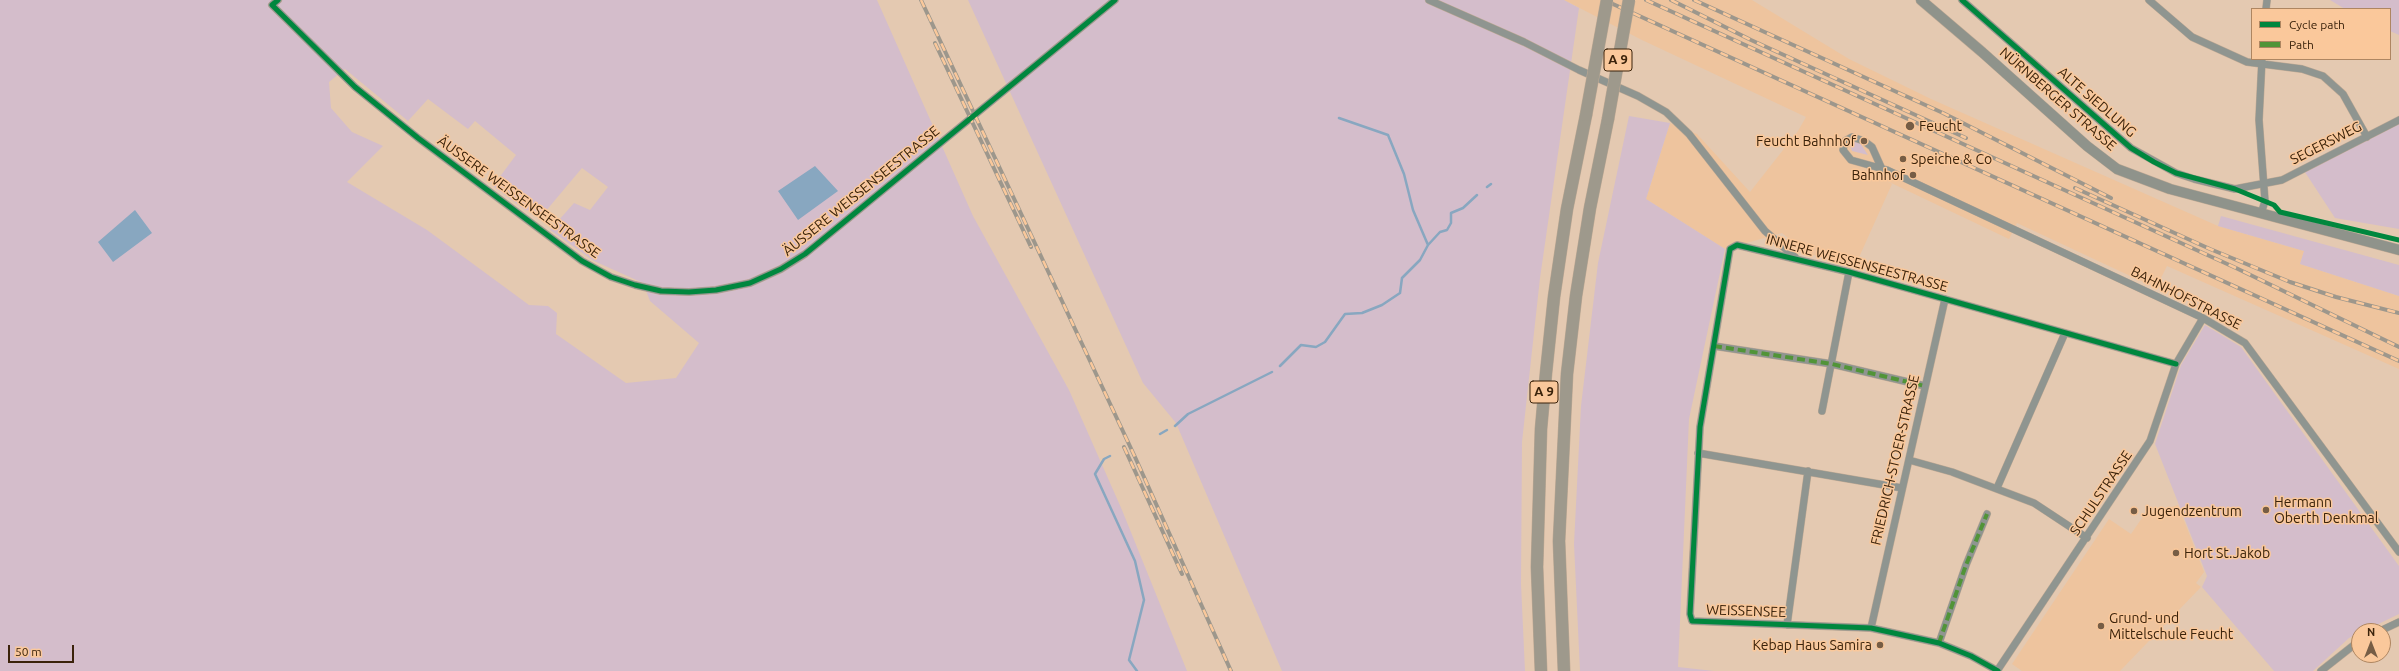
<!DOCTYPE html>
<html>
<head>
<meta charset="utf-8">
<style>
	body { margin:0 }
	#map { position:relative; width:2399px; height:671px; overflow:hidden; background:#e4c9b1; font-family:Ubuntu,sans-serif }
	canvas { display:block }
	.legend { position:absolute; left:2251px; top:8px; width:140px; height:52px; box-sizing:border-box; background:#fac89b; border:1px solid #ae8661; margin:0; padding:5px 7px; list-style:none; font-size:12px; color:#3b230b }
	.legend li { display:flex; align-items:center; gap:8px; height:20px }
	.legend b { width:20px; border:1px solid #ae8661 }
	.north { position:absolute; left:2351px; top:623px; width:40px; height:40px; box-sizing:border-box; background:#fac89b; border:1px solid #ae8661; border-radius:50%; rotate:0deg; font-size:11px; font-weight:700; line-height:16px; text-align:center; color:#3b230b }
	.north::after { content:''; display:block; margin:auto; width:14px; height:18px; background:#765d45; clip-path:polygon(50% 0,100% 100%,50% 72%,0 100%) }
	.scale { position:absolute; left:8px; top:645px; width:66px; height:18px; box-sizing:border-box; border:2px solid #3b230b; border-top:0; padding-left:5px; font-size:12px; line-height:14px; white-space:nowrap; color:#3b230b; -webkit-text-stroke:3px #fac89b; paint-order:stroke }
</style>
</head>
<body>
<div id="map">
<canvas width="2399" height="671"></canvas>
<ul class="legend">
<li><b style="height:5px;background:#00873e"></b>Cycle path</li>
<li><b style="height:5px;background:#519438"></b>Path</li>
</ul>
<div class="north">N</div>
<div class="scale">50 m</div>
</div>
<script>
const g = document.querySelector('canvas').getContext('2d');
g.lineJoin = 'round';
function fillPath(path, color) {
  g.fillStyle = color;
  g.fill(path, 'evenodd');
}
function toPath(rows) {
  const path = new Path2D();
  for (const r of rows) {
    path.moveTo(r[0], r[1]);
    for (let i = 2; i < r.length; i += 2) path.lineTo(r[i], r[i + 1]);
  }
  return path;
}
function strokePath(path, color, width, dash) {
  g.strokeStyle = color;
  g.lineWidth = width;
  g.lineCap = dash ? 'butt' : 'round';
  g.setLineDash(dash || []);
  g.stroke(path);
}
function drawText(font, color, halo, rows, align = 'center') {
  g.font = font + ' Ubuntu,sans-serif';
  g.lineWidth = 3;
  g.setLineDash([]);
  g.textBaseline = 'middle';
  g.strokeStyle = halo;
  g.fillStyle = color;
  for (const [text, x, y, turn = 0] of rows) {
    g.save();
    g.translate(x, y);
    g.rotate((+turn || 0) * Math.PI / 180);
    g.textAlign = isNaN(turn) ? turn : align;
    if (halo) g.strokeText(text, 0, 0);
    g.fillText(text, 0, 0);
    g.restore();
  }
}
const built = toPath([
	[1564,0,1752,0,1849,59,1931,99,2218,226,2304,251,2300,264,2399,296,2399,369,2167,266,2156,288,2017,223,2009,239,1887,181,1892,184,1856,264,1808,254,1782,233,1725,249,1646,199,1670,123,1697,134,1750,192,1798,131,1806,117,1642,40],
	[2178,505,2204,572,2196,583,2201,587,2120,671,2022,671,2012,664,2109,519,2131,534,2144,515]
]);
const green = toPath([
	[0,0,877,0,973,216,1069,390,1122,510,1187,671,0,671],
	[345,69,408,121,428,99,468,129,475,121,516,155,493,186,525,210,545,212,582,168,608,187,590,210,574,203,550,230,594,261,643,283,650,301,699,343,676,378,626,383,556,334,557,313,548,306,529,305,427,230,347,182,383,146,352,132,331,108,329,82],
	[968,0,1564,0,1579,8,1540,278,1522,442,1521,584,1525,671,1282,671,1176,423,1143,383],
	[2330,0,2399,0,2399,35,2390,31,2390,9,2345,9],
	[1629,116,1670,123,1646,199,1725,249,1689,419,1678,667,1714,671,1580,671,1574,544,1581,406,1598,263],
	[2399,116,2399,229,2335,218,2301,166],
	[1853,141,1860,143,1868,155,1852,151,1850,145],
	[2221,216,2399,265,2399,296,2300,264,2304,251,2218,226],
	[2205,325,2241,347,2399,566,2399,614,2364,631,2359,631,2359,633,2349,638,2313,671,2274,671,2202,587,2207,576,2155,444,2181,365]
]);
const water = toPath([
	[815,166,838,191,798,220,778,191],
	[135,210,152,233,113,262,98,242]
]);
const stream = toPath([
	[1339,118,1388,135,1404,174,1413,210,1428,245],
	[1487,187,1491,184],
	[1280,366,1301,345,1316,347,1325,342,1345,314,1362,313,1382,305,1400,293,1402,278,1420,260,1428,245,1440,232,1447,230,1451,223,1451,213,1463,208,1477,195],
	[1175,426,1188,414,1272,372],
	[1160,434,1167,430],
	[1110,456,1104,459,1095,474,1135,561,1144,600,1129,660,1137,671]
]);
const street = toPath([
	[278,0,272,5,355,87,418,138,582,261,611,277,635,285,661,291,689,292,716,290,750,283,781,269,805,254,1115,0],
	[1429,0,1524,42,1579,70,1638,96,1666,112,1689,134,1765,231,1795,257],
	[1962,0,2131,148,2176,173,2194,179,2235,189,2282,180,2399,120],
	[2149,0,2192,37,2247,62,2302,69,2323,76,2343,94,2367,137],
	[2266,9,2267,0],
	[1881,167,1872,147,1864,141,1852,137,1845,141,1843,150,1851,160,1887,170,2203,318,2245,343,2399,552],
	[2261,214,2265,201,2259,120,2262,59],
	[1714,346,1832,364,1925,386],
	[1822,411,1849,272],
	[1698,453,1902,488],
	[1909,460,1952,472,2034,503,2087,538],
	[1997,488,2065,333],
	[1787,625,1808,471],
	[1871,628,1945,299],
	[2380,631,2399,622],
	[1939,643,1966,565,1987,514],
	[1997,671,2150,441,2176,364,2203,318],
	[1998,671,1971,656,1939,643,1871,628,1692,621,1690,614,1700,427,1730,249,1737,245,1849,272,2176,364],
	[2321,671,2359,641]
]);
const secondary = toPath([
	[1921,0,1982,52,2087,146,2117,169,2170,189,2399,250]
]);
const highway = toPath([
	[1541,671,1537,567,1541,429,1546,373,1554,297,1567,209,1586,115],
	[1564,671,1559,541,1567,374,1576,296,1590,208,1608,119]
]);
const rail = toPath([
	[921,0,1135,457,1231,671],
	[1604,0,2399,361],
	[1646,0,2236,268,2399,347],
	[1671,0,1751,40,1966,138],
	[1694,0,1943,113,2111,198],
	[935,43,1031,247],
	[2075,188,2210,249,2290,282,2336,297,2399,313],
	[1124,447,1182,574]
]);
const highwayBridge = toPath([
	[1586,115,1607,0],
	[1608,119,1629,0]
]);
const quiet = toPath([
	[1714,346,1832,364,1925,386],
	[1939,643,1966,565,1987,514]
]);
const cycleway = toPath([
	[278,0,272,5,355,87,418,138,582,261,611,277,635,285,661,291,689,292,716,290,750,283,781,269,805,254,1115,0],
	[1962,0,2131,148,2154,162,2176,173,2235,189,2274,205,2280,212,2399,240],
	[1998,671,1971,656,1939,643,1871,628,1692,621,1690,614,1700,427,1730,249,1737,245,1849,272,2176,364]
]);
const markers = [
	[1910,126,5,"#765d45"],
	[1864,141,4,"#765d45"],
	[1903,159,4,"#765d45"],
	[1913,175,4,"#765d45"],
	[2266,510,4,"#765d45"],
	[2134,511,4,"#765d45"],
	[2176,553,4,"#765d45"],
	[2101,626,4,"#765d45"],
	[1880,645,4,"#765d45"]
];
const shields = [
	[1618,60,28],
	[1544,392,28]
];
const shieldNames = [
	["A 9",1618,60],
	["A 9",1544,392]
];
const streetNames = [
	["NÜRNBERGER STRASSE",2058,99,41],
	["ALTE SIEDLUNG",2097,102,41],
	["SEGERSWEG",2326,143,-27],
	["ÄUSSERE WEISSENSEESTRASSE",861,191,-39],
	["ÄUSSERE WEISSENSEESTRASSE",519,197,36],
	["INNERE WEISSENSEESTRASSE",1857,263,15],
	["BAHNHOFSTRASSE",2186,298,27],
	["FRIEDRICH-STOER-STRASSE",1895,460,-77],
	["SCHULSTRASSE",2101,493,-56],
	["WEISSENSEE",1746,611,2]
];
const poiNames = [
	["Feucht",1919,126],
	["Feucht Bahnhof",1856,141,"right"],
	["Speiche & Co",1911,159],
	["Bahnhof",1905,175,"right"],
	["Hermann",2274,502],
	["Oberth Denkmal",2274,518],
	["Jugendzentrum",2142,511],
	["Hort St.Jakob",2184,553],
	["Grund- und",2109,618],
	["Mittelschule Feucht",2109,634],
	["Kebap Haus Samira",1872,645,"right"]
];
fillPath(built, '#eec49e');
fillPath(green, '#d4bdcb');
fillPath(water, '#88a7c0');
strokePath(stream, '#88a7c0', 2.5);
strokePath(street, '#bea994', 8);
strokePath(secondary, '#bea994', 11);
strokePath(highway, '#bea994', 13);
strokePath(street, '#8f9590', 7);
strokePath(secondary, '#8f938b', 10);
strokePath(highway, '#9e998c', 12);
strokePath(rail, '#9d978c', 4);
strokePath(rail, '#fac89b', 2.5, [8]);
strokePath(highwayBridge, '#bea994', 13, []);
strokePath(highwayBridge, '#9e998c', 12);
strokePath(quiet, '#519438', 4, [8, 4]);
strokePath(cycleway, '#00873e', 5);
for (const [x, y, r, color] of markers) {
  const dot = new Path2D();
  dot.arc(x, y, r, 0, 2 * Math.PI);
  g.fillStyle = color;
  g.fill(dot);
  strokePath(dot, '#fac89b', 1.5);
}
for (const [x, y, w] of shields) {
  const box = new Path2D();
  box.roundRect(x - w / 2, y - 11, w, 22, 3);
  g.fillStyle = '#fac89b';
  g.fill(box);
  strokePath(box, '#3b230b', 1);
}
drawText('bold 13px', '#3b230b', null, shieldNames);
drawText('14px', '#3b230b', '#fac89b', streetNames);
drawText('14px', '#3b230b', '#fac89b', poiNames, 'left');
</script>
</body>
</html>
